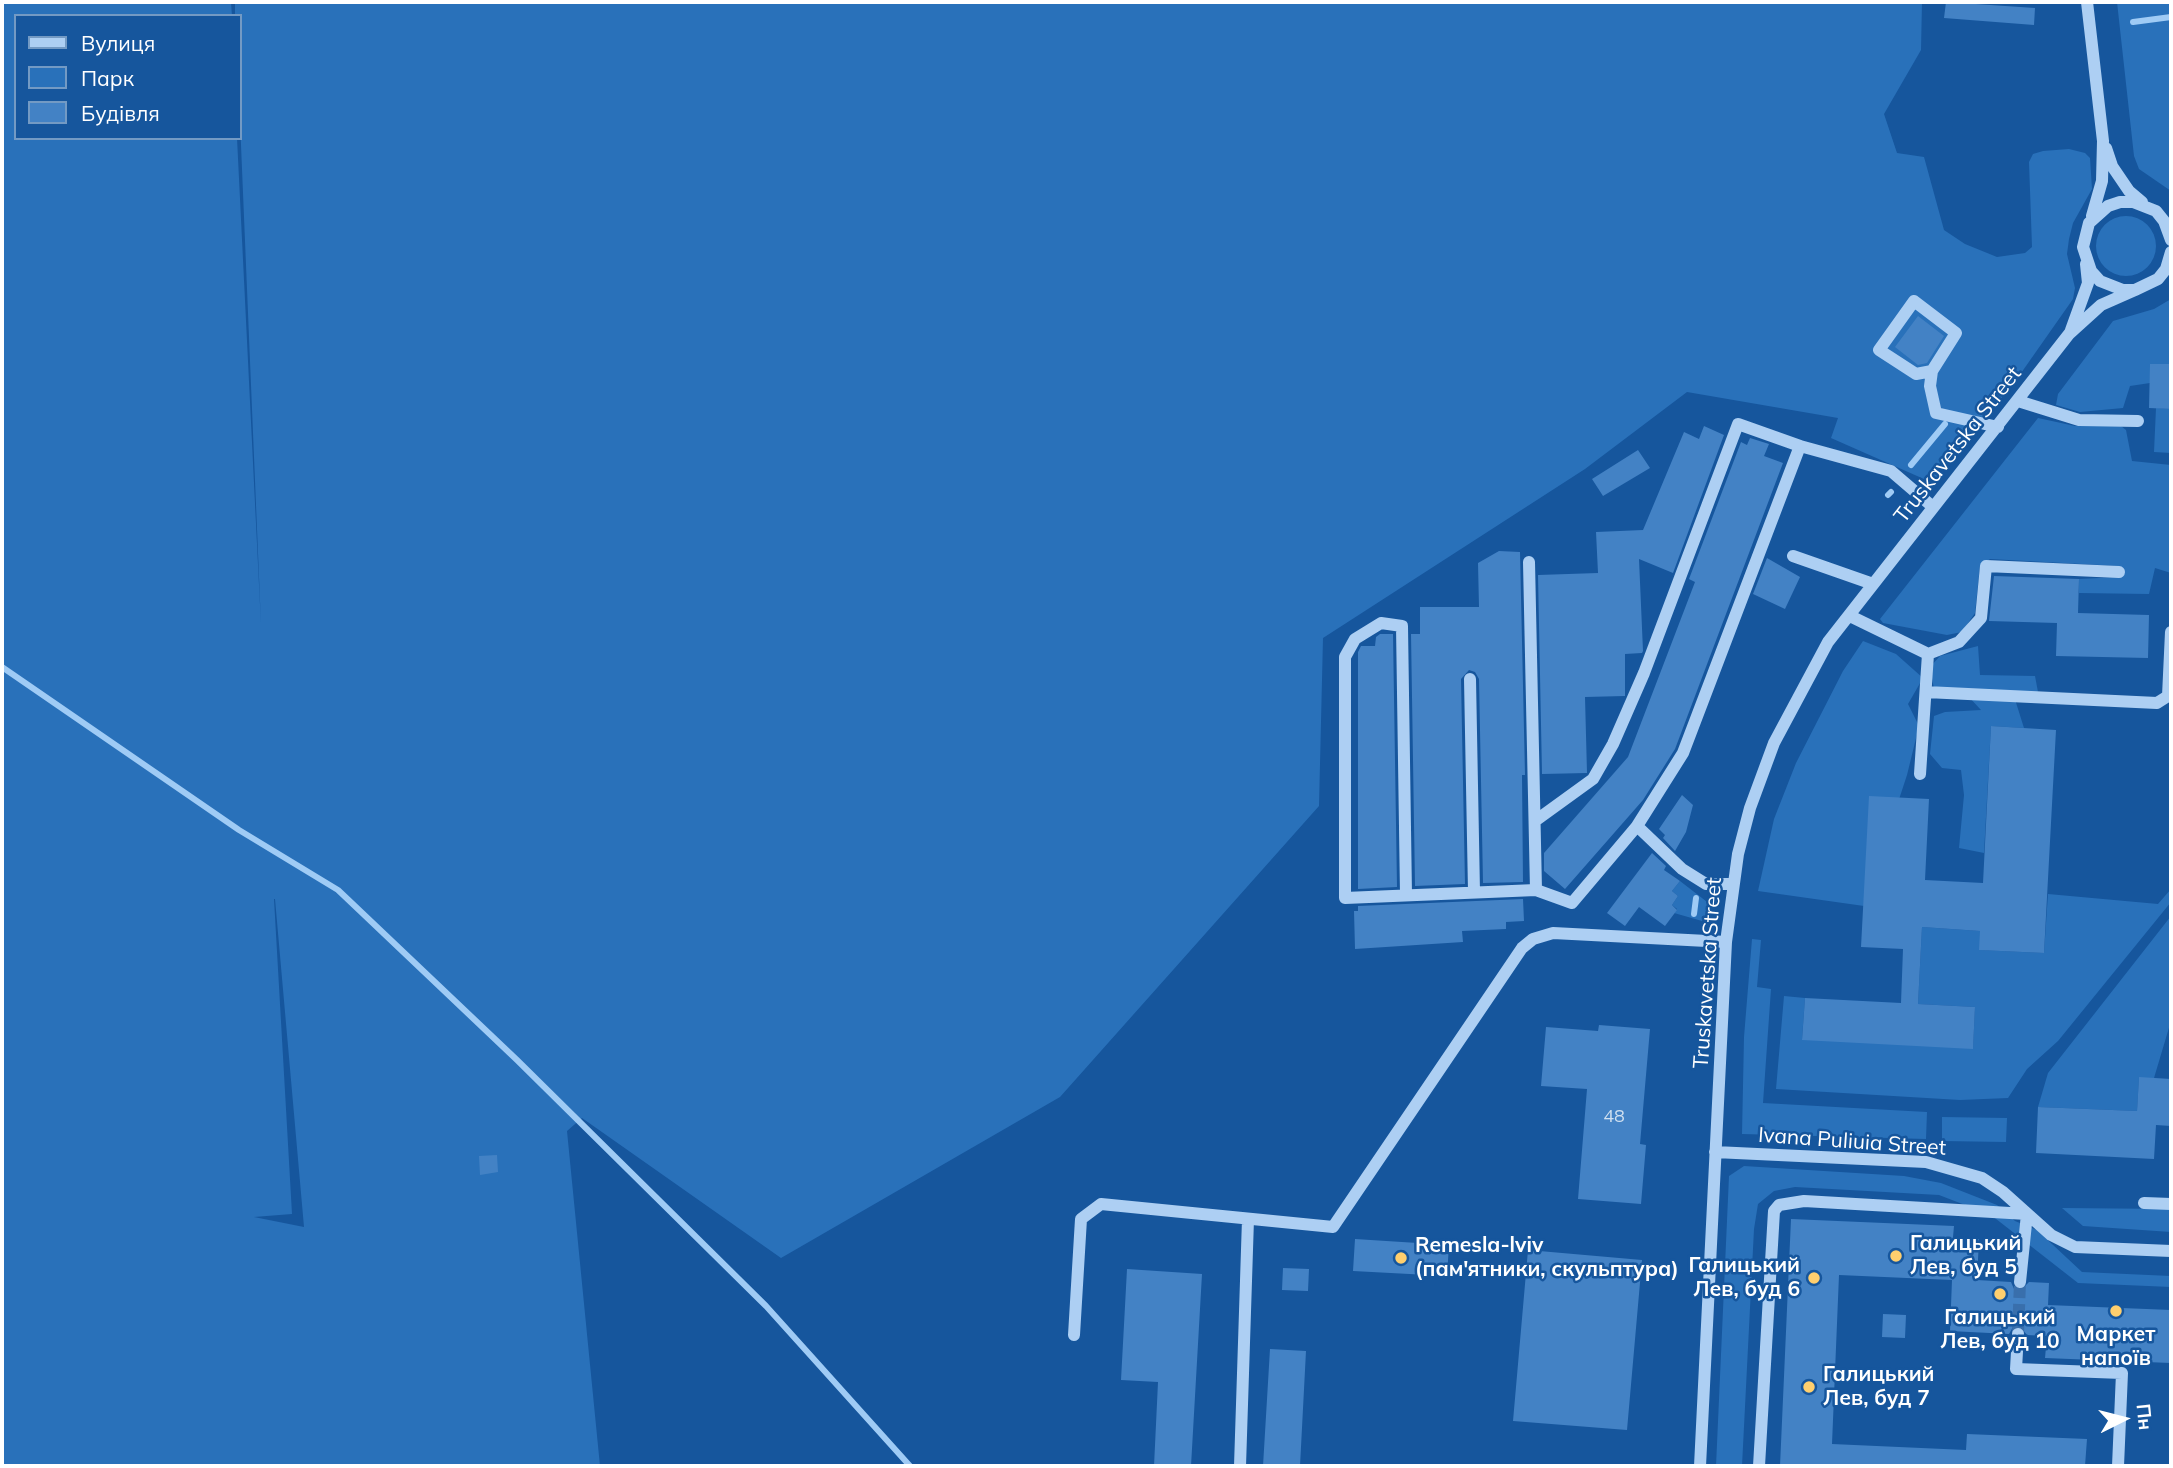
<!DOCTYPE html>
<html>
<head>
<meta charset="utf-8">
<style>
	body { margin:0 }
	#map { position:relative; width:2173px; height:1468px; overflow:hidden; background:#16569d; font-family:Mulish,sans-serif }
	canvas { display:block }
	.frame { position:absolute; inset:0; border:4px solid #fff; pointer-events:none }
	.legend { position:absolute; left:14px; top:14px; width:228px; height:126px; box-sizing:border-box; background:#16569d; border:2px solid #739ac4; margin:0; padding:9px 12px; list-style:none; font-size:21px; color:#fff }
	.legend li { display:flex; align-items:center; gap:14px; height:35px }
	.legend b { width:35px; border:2px solid #739ac4 }
	.north { position:absolute; left:2089px; top:1384px; width:70px; height:70px; -webkit-text-stroke:5px #16569d; paint-order:stroke; rotate:84deg; font-size:19px; font-weight:700; line-height:28px; text-align:center; color:#fff }
	.north::after { content:''; display:block; margin:auto; width:24px; height:32px; background:#fff; clip-path:polygon(50% 0,100% 100%,50% 72%,0 100%) }
</style>
</head>
<body>
<div id="map">
<canvas width="2173" height="1468"></canvas>
<div class="frame"></div>
<ul class="legend">
<li><b style="height:9px;background:#adcff3"></b>Вулиця</li>
<li><b style="height:19px;background:#2971ba"></b>Парк</li>
<li><b style="height:19px;background:#4382c5"></b>Будівля</li>
</ul>
<div class="north">Пн</div>
</div>
<script>
const g = document.querySelector('canvas').getContext('2d');
g.lineJoin = 'round';
function fillPath(path, color) {
  g.fillStyle = color;
  g.fill(path, 'evenodd');
}
function toPath(rows) {
  const path = new Path2D();
  for (const r of rows) {
    if (r.length === 3) {
      path.moveTo(r[0] + r[2], r[1]);
      path.arc(r[0], r[1], r[2], 0, 2 * Math.PI);
      continue;
    }
    path.moveTo(r[0], r[1]);
    for (let i = 2; i < r.length; i += 2) path.lineTo(r[i], r[i + 1]);
  }
  return path;
}
function strokePath(path, color, width, dash) {
  g.strokeStyle = color;
  g.lineWidth = width;
  g.lineCap = dash ? 'butt' : 'round';
  g.setLineDash(dash || []);
  g.stroke(path);
}
function drawText(font, color, halo, rows, align = 'center') {
  g.font = font + ' Mulish,sans-serif';
  g.lineWidth = 5;
  g.setLineDash([]);
  g.textBaseline = 'middle';
  g.strokeStyle = halo;
  g.fillStyle = color;
  for (const [text, x, y, turn = 0] of rows) {
    g.save();
    g.translate(x, y);
    g.rotate((+turn || 0) * Math.PI / 180);
    g.textAlign = isNaN(turn) ? turn : align;
    if (halo) g.strokeText(text, 0, 0);
    g.fillText(text, 0, 0);
    g.restore();
  }
}
const green = toPath([
	[2,2,231,2,232,16,16,16,16,138,237,138,261,625,240,121,240,16,235,16,235,2,1922,2,1921,50,1884,114,1897,153,1924,157,1944,230,1965,244,1997,257,2025,253,2032,247,2029,162,2033,154,2043,151,2069,149,2085,153,2090,158,2092,189,2073,223,2069,239,2067,254,2075,288,2073,299,2019,376,1933,483,1831,438,1838,418,1687,392,1585,469,1323,638,1319,806,1060,1097,781,1258,582,1118,567,1131,600,1466,2,1466],
	[274,899,275,899,304,1227,254,1217,292,1214],
	[2117,2,2171,2,2171,191,2139,169,2134,156],
	[2126,246,30],
	[2171,299,2171,364,2150,364,2150,383,2130,386,2123,408,2080,412,2056,405,2058,394,2113,321,2154,309],
	[2156,408,2171,409,2171,453,2154,452],
	[2038,418,2075,426,2121,426,2126,430,2132,461,2171,465,2171,573,2155,568,2149,594,2079,593,2079,579,2119,577,2118,566,1990,559,1980,566,1975,613,1962,632,1947,635,1883,623,1880,619],
	[1863,641,1896,654,1923,678,1908,704,1919,726,1907,775,1864,906,1758,891,1774,819,1796,763,1843,671],
	[1978,646,1980,675,2035,676,2038,692,2013,693,2024,728,1991,726,1984,853,1959,848,1964,795,1961,770,1942,768,1930,754,1934,716,1945,712,1981,710,1968,696,1934,689,1930,667,1940,656],
	[1680,881,1711,905,1712,913,1708,919,1702,921,1674,913,1677,909,1672,905,1678,896,1672,891],
	[2171,889,2171,902,2058,1041,2027,1069,2008,1098,1960,1100,1776,1089,1784,996,1805,998,1802,1039,1973,1048,1975,1007,1918,1004,1922,927,1980,931,1980,950,2044,953,2048,894,2158,904],
	[2171,916,2171,1021,2154,1078,2139,1078,2137,1111,2038,1107,2048,1073],
	[1752,939,1761,940,1757,987,1771,989,1763,1103,1927,1112,1926,1139,1742,1134,1744,1037],
	[1942,1117,2007,1118,2006,1142,1942,1141],
	[1744,1166,1904,1176,1941,1183,1997,1205,2015,1221,2037,1230,2082,1272,2171,1276,2171,1287,2078,1283,1991,1215,1939,1195,1795,1187,1774,1191,1758,1204,1754,1229,1742,1466,1716,1466,1729,1176],
	[2062,1208,2171,1209,2171,1232,2083,1226]
]);
const stream = toPath([
	[2133,22,2171,17],
	[1911,465,1945,424],
	[1888,495,1891,492],
	[2,667,239,830,338,890,517,1060,766,1306,910,1466],
	[1694,914,1696,898]
]);
const building = toPath([
	[1946,2,2035,8,2034,25,1944,18],
	[1918,316,1944,336,1927,363,1918,365,1895,347],
	[2150,364,2171,364,2171,409,2149,408],
	[1704,426,1724,435,1673,573,1639,559,1643,651,1642,653,1625,654,1625,696,1585,697,1587,773,1542,774,1538,575,1598,573,1596,532,1643,530,1684,432,1699,439],
	[1750,438,1769,444,1764,456,1783,463,1675,749,1643,800,1565,889,1544,871,1544,853,1628,757,1695,582,1689,579,1741,442,1747,445],
	[1638,450,1650,468,1603,496,1592,479],
	[1499,551,1520,552,1525,775,1522,775,1523,882,1483,883,1479,679,1475,672,1469,670,1461,679,1465,884,1415,886,1411,634,1420,634,1420,607,1479,607,1478,563],
	[1767,558,1800,577,1785,609,1753,594],
	[1994,576,2079,579,2078,613,2149,615,2148,658,2056,656,2057,623,1989,621],
	[1380,634,1393,634,1397,887,1358,889,1358,652,1361,646,1375,646,1376,637],
	[1991,726,2056,730,2044,953,1979,950,1980,931,1922,927,1918,1004,1975,1007,1973,1049,1802,1040,1805,998,1901,1003,1903,949,1861,947,1869,796,1929,799,1925,880,1983,883],
	[1682,795,1693,805,1686,832,1675,851,1663,838,1665,835,1659,829],
	[1652,853,1666,866,1664,870,1680,881,1672,891,1678,896,1672,905,1677,910,1665,926,1639,907,1625,926,1607,913],
	[1523,899,1524,921,1506,922,1506,929,1462,931,1463,942,1355,949,1354,911,1358,911,1358,906],
	[1599,1025,1650,1029,1640,1144,1646,1145,1641,1204,1578,1199,1587,1089,1541,1086,1546,1027,1598,1031],
	[2139,1077,2171,1079,2171,1126,2156,1125,2154,1159,2036,1153,2038,1107,2137,1111],
	[497,1155,498,1172,480,1175,479,1156],
	[1791,1219,1954,1226,1953,1237,1979,1239,1977,1280,2011,1282,2014,1289,2020,1291,2029,1282,2049,1283,2048,1305,2171,1310,2171,1363,2045,1358,2047,1336,2027,1335,2019,1325,2013,1327,2009,1334,1950,1331,1952,1280,1839,1275,1832,1444,1966,1450,1967,1434,2087,1439,2085,1466,1780,1466],
	[1355,1239,1449,1245,1447,1276,1353,1271],
	[1528,1250,1642,1260,1627,1430,1513,1421],
	[1283,1268,1309,1269,1308,1291,1282,1290],
	[1127,1269,1202,1274,1191,1466,1154,1466,1158,1382,1121,1380],
	[1883,1314,1906,1315,1905,1338,1882,1337],
	[1270,1349,1306,1351,1300,1466,1263,1466]
]);
const minorTunnel = toPath([
	[2018,1334,2020,1282]
]);
const minor = toPath([
	[2087,2,2103,141,2102,181,2092,216],
	[2106,148,2112,166,2129,191,2142,202],
	[2171,240,2164,221,2156,211,2133,202,2120,202,2108,206,2089,223,2083,247,2091,271,2100,281,2123,290,2135,290,2158,279,2166,269,2171,252],
	[2071,330,2088,283,2086,264],
	[1932,371,1916,374,1879,350,1914,301,1956,333,1932,371,1930,386,1936,413,1998,427],
	[2018,401,2079,420,2138,421],
	[1800,446,1891,471,1933,507],
	[1793,556,1873,584],
	[1529,562,1536,890],
	[1850,616,1928,654,1920,774],
	[1928,654,1959,642,1981,618,1986,566,2119,572],
	[1470,679,1474,892],
	[1926,692,2157,703,2168,696,2171,632],
	[1535,821,1593,779,1613,744,1644,673,1738,424,1800,446,1683,753,1637,826],
	[1406,895,1402,626,1381,623,1355,639,1345,657,1345,898,1536,890,1572,903,1637,826,1682,869,1706,884,1733,884],
	[1715,1152,1926,1162,1982,1178,2003,1192,2051,1235,2075,1247,2171,1251],
	[2144,1203,2171,1204],
	[2018,1334,2016,1369,2122,1373,2118,1466],
	[1074,1335,1081,1219,1101,1204,1333,1227,1522,948,1533,939,1553,933,1726,942],
	[1240,1466,1248,1219],
	[1700,1466,1726,942,1738,854,1750,808,1774,743,1828,642,2069,334,2101,305,2135,290],
	[1759,1466,1774,1211,1779,1205,1804,1201,2027,1214,2020,1282]
]);
const markers = [
	[1896,1256,7,"#ffcf6e"],
	[1401,1258,7,"#ffcf6e"],
	[1814,1278,7,"#ffcf6e"],
	[2000,1294,7,"#ffcf6e"],
	[2116,1311,7,"#ffcf6e"],
	[1809,1387,7,"#ffcf6e"]
];
const numberNames = [
	["48",1614,1117]
];
const streetNames = [
	["Truskavetska Street",1958,445,-52],
	["Truskavetska Street",1708,973,-86],
	["Ivana Puliuia Street",1852,1142,4]
];
const poiNames = [
	["Галицький",1910,1244],
	["Лев, буд 5",1910,1268],
	["Remesla-lviv",1415,1246],
	["(пам'ятники, скульптура)",1415,1270],
	["Галицький",1800,1266,"right"],
	["Лев, буд 6",1800,1290,"right"],
	["Галицький",2000,1318,"center"],
	["Лев, буд 10",2000,1342,"center"],
	["Маркет",2116,1335,"center"],
	["напоїв",2116,1359,"center"],
	["Галицький",1823,1375],
	["Лев, буд 7",1823,1399]
];
fillPath(green, '#2971ba');
strokePath(stream, '#9fcbf5', 6);
fillPath(building, '#4382c5');
strokePath(minorTunnel, '#396fac', 12, [12, 6]);
strokePath(minor, '#adcff3', 12);
for (const [x, y, r, color] of markers) {
  const dot = new Path2D();
  dot.arc(x, y, r, 0, 2 * Math.PI);
  g.fillStyle = color;
  g.fill(dot);
  strokePath(dot, '#16569d', 2.5);
}
drawText('18px', '#d0e0f0', null, numberNames);
drawText('21px', '#fff', '#16569d', streetNames);
drawText('bold 21px', '#fff', '#16569d', poiNames, 'left');
</script>
</body>
</html>
